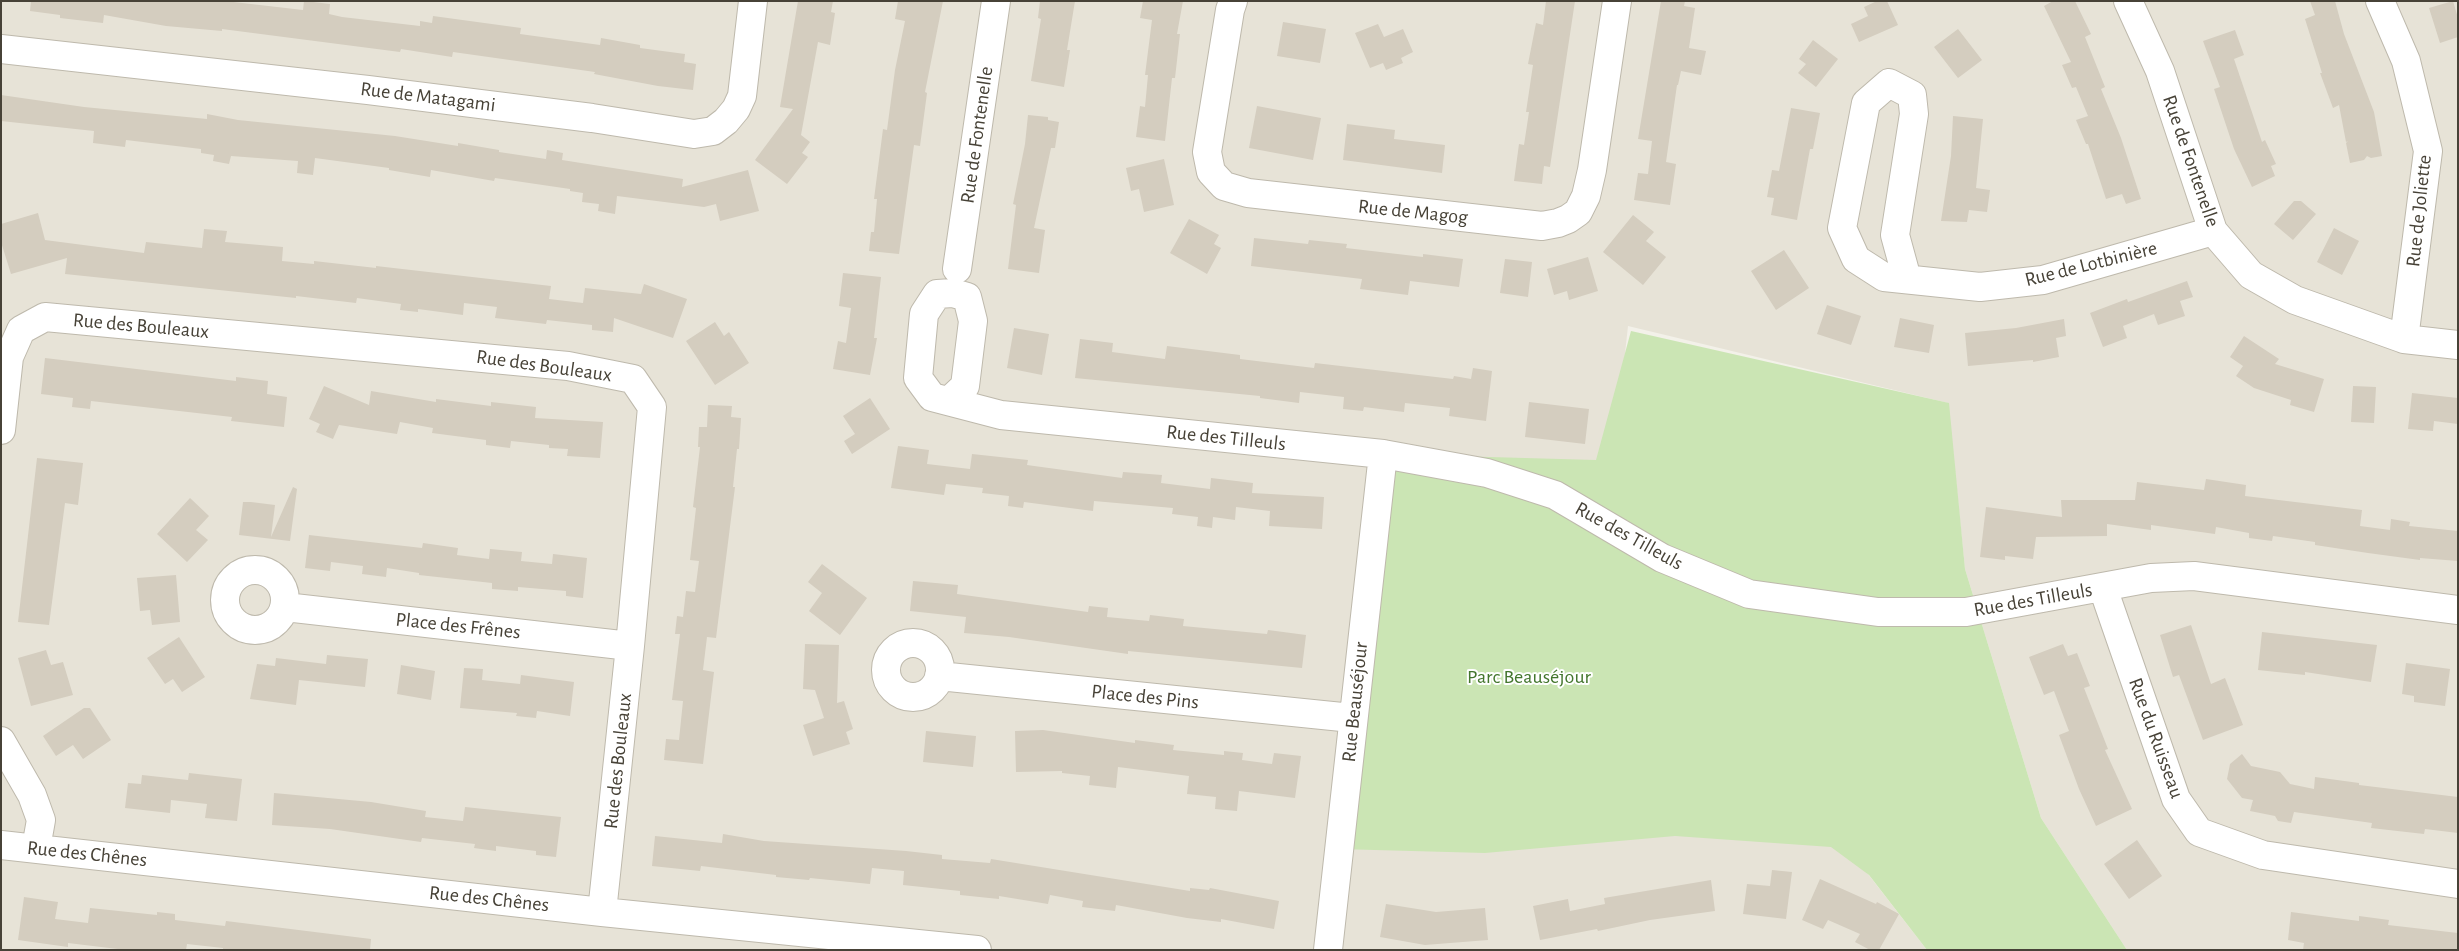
<!DOCTYPE html>
<html>
<head>
<meta charset="utf-8">
<style>
	body { margin:0 }
	#map { position:relative; width:2459px; height:951px; overflow:hidden; background:#f3f1e9; font-family:"Alegreya Sans",sans-serif }
	canvas { display:block }
	.frame { position:absolute; inset:0; border:2px solid #474237; pointer-events:none }
</style>
</head>
<body>
<div id="map">
<canvas width="2459" height="951"></canvas>
<div class="frame"></div>
</div>
<script>
const g = document.querySelector('canvas').getContext('2d');
g.lineJoin = 'round';
function fillPath(path, color) {
  g.fillStyle = color;
  g.fill(path, 'evenodd');
}
function toPath(rows) {
  const path = new Path2D();
  for (const r of rows) {
    if (r.length === 3) {
      path.moveTo(r[0] + r[2], r[1]);
      path.arc(r[0], r[1], r[2], 0, 2 * Math.PI);
      continue;
    }
    path.moveTo(r[0], r[1]);
    for (let i = 2; i < r.length; i += 2) path.lineTo(r[i], r[i + 1]);
  }
  return path;
}
function strokePath(path, color, width, dash) {
  g.strokeStyle = color;
  g.lineWidth = width;
  g.lineCap = dash ? 'butt' : 'round';
  g.setLineDash(dash || []);
  g.stroke(path);
}
function drawText(font, color, halo, rows, align = 'center') {
  g.font = font + ' "Alegreya Sans",sans-serif';
  g.lineWidth = 4;
  g.setLineDash([]);
  g.textBaseline = 'middle';
  g.strokeStyle = halo;
  g.fillStyle = color;
  for (const [text, x, y, turn = 0] of rows) {
    g.save();
    g.translate(x, y);
    g.rotate((+turn || 0) * Math.PI / 180);
    g.textAlign = isNaN(turn) ? turn : align;
    if (halo) g.strokeText(text, 0, 0);
    g.fillText(text, 0, 0);
    g.restore();
  }
}
const residential = toPath([
	[1,1,2458,1,2458,950,2127,950,2041,818,1965,569,1948,403,1628,326,1622,381,1826,820,1927,950,1,950]
]);
const green = toPath([
	[1631,331,1949,403,1965,569,2041,818,2127,950,1927,950,1869,875,1831,847,1675,836,1485,853,1338,849,1383,454,1596,460]
]);
const building = toPath([
	[31,1,225,1,303,10,304,1,305,1,330,4,329,14,342,17,420,26,420,21,432,23,433,16,521,28,520,34,600,45,601,38,640,45,640,48,685,54,684,62,696,64,693,90,658,86,594,74,595,72,453,52,452,57,401,49,400,52,222,29,222,31,166,26,104,15,103,23,60,18,60,15,30,11],
	[798,1,833,1,831,12,835,13,830,45,818,42,801,135,810,142,802,153,808,157,787,184,755,160,793,109,780,107],
	[898,1,943,1,925,92,927,93,920,146,914,145,899,254,869,251,871,232,874,232,877,199,874,199,883,129,887,130,895,70,905,21,895,19],
	[1040,1,1075,1,1067,50,1070,50,1064,87,1031,81,1041,19,1038,18],
	[1143,1,1183,1,1177,34,1180,34,1175,78,1172,78,1165,141,1136,137,1140,106,1145,107,1148,75,1145,75,1152,20,1140,18],
	[1546,1,1575,1,1550,167,1544,166,1542,184,1514,181,1519,144,1524,145,1529,112,1526,112,1533,65,1528,64,1536,23,1543,25],
	[1661,1,1685,1,1684,6,1695,8,1689,48,1706,51,1701,75,1681,71,1678,85,1677,85,1666,162,1676,164,1670,205,1634,200,1638,173,1648,174,1652,141,1638,139],
	[1877,1,1887,1,1898,25,1859,42,1851,24,1868,16,1864,7],
	[2053,1,2075,1,2091,34,2085,37,2105,87,2101,89,2121,138,2141,199,2126,204,2122,194,2106,199,2088,144,2086,144,2076,120,2088,116,2076,87,2072,88,2062,65,2071,62,2044,6],
	[2310,1,2335,1,2344,34,2374,112,2382,156,2371,158,2367,156,2364,160,2350,163,2346,143,2348,141,2346,142,2339,105,2333,108,2320,73,2322,73,2305,19,2315,15],
	[2453,1,2458,18,2458,37,2440,43,2429,8],
	[1283,22,1326,29,1320,63,1277,56],
	[1378,24,1384,37,1403,29,1413,52,1401,58,1403,63,1386,70,1383,63,1370,68,1355,33],
	[1958,29,1982,60,1958,78,1934,47],
	[2235,30,2244,55,2234,59,2262,142,2265,140,2276,164,2271,166,2275,176,2252,187,2234,149,2214,89,2220,87,2203,41],
	[1813,40,1838,59,1816,87,1798,73,1806,64,1799,59],
	[1,95,84,107,207,119,207,114,238,120,395,136,458,146,458,143,499,150,499,152,546,159,547,150,563,153,562,160,683,179,682,187,748,170,759,211,720,221,716,204,704,207,617,196,615,214,598,211,599,204,582,202,583,193,570,191,570,189,495,178,494,181,431,170,430,177,389,170,389,168,315,158,313,175,297,173,298,161,231,156,229,164,213,161,214,155,201,153,201,149,126,140,125,147,93,143,94,131,1,121],
	[1257,106,1321,118,1313,160,1249,148],
	[1791,108,1820,113,1813,149,1810,149,1797,220,1771,215,1774,198,1767,197,1772,170,1779,171],
	[1028,115,1048,117,1048,120,1059,122,1055,148,1051,148,1034,228,1045,230,1039,273,1008,269,1016,205,1013,204,1025,144],
	[1953,116,1983,119,1976,188,1990,190,1987,212,1969,210,1967,222,1941,221,1951,156],
	[1347,124,1395,130,1394,139,1445,145,1442,173,1343,160],
	[1164,159,1174,205,1144,212,1139,189,1131,191,1126,168],
	[2294,201,2301,201,2316,214,2293,240,2274,224],
	[38,213,45,240,114,249,144,253,146,242,202,248,204,229,227,231,225,242,283,247,282,261,314,264,314,261,376,268,376,266,551,286,549,299,583,303,585,288,641,294,644,284,687,299,673,338,614,318,613,332,592,330,592,325,547,320,546,324,495,318,497,307,464,303,463,315,418,309,418,312,400,310,401,304,357,298,356,303,296,296,296,298,65,274,67,258,11,274,1,242,1,224],
	[1633,215,1654,232,1646,241,1666,257,1643,285,1603,252],
	[1189,219,1219,235,1214,244,1221,248,1207,274,1170,253],
	[2334,228,2359,241,2342,275,2317,262],
	[1254,238,1308,244,1309,240,1347,244,1346,248,1423,257,1423,254,1463,259,1459,287,1410,281,1408,295,1360,289,1362,279,1251,266],
	[1784,250,1809,288,1776,310,1751,271],
	[1588,257,1598,291,1569,300,1567,291,1554,295,1547,269],
	[1505,259,1532,262,1528,297,1500,293],
	[843,273,881,277,874,338,877,338,870,375,833,369,838,341,846,343,851,308,839,306],
	[2187,281,2193,297,2180,301,2185,316,2158,325,2154,314,2123,326,2127,338,2103,347,2090,313,2127,299,2128,302],
	[1827,305,1861,316,1851,345,1817,334],
	[1900,318,1934,325,1929,353,1894,347],
	[2064,319,2066,336,2056,338,2059,357,2033,362,2033,360,1968,366,1965,333,2016,328],
	[715,322,724,336,729,332,749,363,715,385,686,341],
	[1014,328,1049,334,1042,375,1007,368],
	[2244,336,2279,359,2275,364,2324,379,2314,412,2290,405,2291,400,2254,388,2236,376,2243,366,2230,357],
	[1080,339,1113,343,1112,352,1165,359,1167,346,1240,355,1240,359,1314,368,1315,363,1453,379,1454,376,1471,379,1473,368,1492,371,1486,421,1449,416,1450,408,1405,403,1404,412,1364,407,1363,411,1343,409,1344,397,1300,392,1299,403,1260,398,1260,396,1075,378],
	[45,358,236,381,236,377,268,381,267,394,287,397,284,427,231,421,232,417,91,401,90,409,72,407,73,398,41,394],
	[324,386,369,405,371,391,436,402,436,399,491,406,491,402,536,407,535,418,603,422,600,458,567,456,568,449,549,448,549,445,511,441,510,448,486,445,486,440,432,433,433,428,400,422,397,434,339,425,333,439,316,432,320,424,309,419],
	[2353,386,2376,387,2374,423,2351,422],
	[2412,393,2458,398,2458,424,2434,421,2433,431,2408,429],
	[870,398,890,429,852,454,844,441,855,434,843,416],
	[1529,402,1589,409,1585,444,1525,437],
	[708,405,732,406,731,417,741,418,739,449,737,449,733,487,735,487,716,638,707,637,703,670,714,672,703,764,664,760,666,739,679,740,683,701,672,700,680,634,675,634,677,616,683,617,686,591,695,592,699,561,690,560,696,508,693,507,700,447,698,447,699,427,707,427],
	[898,446,929,450,927,464,970,469,972,454,1028,460,1027,465,1122,478,1123,472,1162,475,1161,483,1210,489,1211,478,1253,483,1252,493,1324,497,1322,529,1269,526,1270,511,1236,507,1235,520,1213,517,1212,528,1197,526,1198,517,1172,514,1173,508,1094,501,1093,511,1024,502,1023,508,1008,506,1009,496,982,493,983,488,946,484,944,495,891,488],
	[37,458,83,463,78,505,65,503,49,625,18,622],
	[2206,479,2246,485,2245,496,2362,510,2360,526,2390,530,2391,519,2410,522,2409,526,2458,531,2458,561,2420,558,2420,560,2368,553,2315,545,2315,542,2273,536,2272,541,2249,538,2249,533,2216,527,2215,534,2151,525,2151,530,2107,524,2107,536,2036,537,2033,559,2005,556,2005,560,1980,557,1986,507,2062,517,2061,500,2135,500,2137,482,2204,490],
	[293,487,297,489,290,541,239,535,243,502,251,502,275,505,271,537],
	[190,498,209,516,196,530,208,540,187,562,157,534],
	[309,535,422,548,423,543,458,548,457,555,489,559,490,549,522,552,521,561,552,564,553,554,587,558,583,598,566,596,566,591,518,587,518,591,492,589,492,583,419,575,419,573,387,568,386,577,362,574,363,566,331,562,330,571,305,568],
	[822,564,867,598,840,635,809,611,822,593,808,582],
	[176,575,180,622,152,625,150,610,140,611,137,578],
	[913,581,958,585,957,594,1088,612,1089,606,1108,608,1107,617,1149,621,1150,615,1184,619,1183,626,1267,634,1268,630,1306,635,1302,668,1128,651,1128,654,1009,637,964,633,966,617,910,611],
	[2191,625,2211,684,2225,678,2243,725,2203,740,2179,675,2173,677,2160,635],
	[2262,632,2377,645,2371,682,2305,672,2305,675,2258,670],
	[179,637,205,677,182,692,173,679,165,684,147,658],
	[805,644,839,645,837,703,844,701,853,729,846,732,850,744,813,756,803,725,824,718,815,690,803,689],
	[2063,644,2068,656,2077,653,2090,686,2084,688,2108,749,2105,750,2132,809,2096,826,2079,789,2059,735,2069,731,2054,691,2044,695,2029,657],
	[46,650,51,665,63,662,73,695,31,706,18,658],
	[327,655,368,659,365,687,299,680,296,705,250,699,257,664,275,666,276,658,326,664],
	[2406,663,2450,669,2445,706,2414,702,2414,696,2402,694],
	[401,665,435,671,431,700,397,694],
	[464,668,483,669,482,680,520,684,521,675,574,682,570,716,537,711,536,718,516,716,517,713,460,708],
	[84,708,90,708,111,740,83,759,73,745,56,756,43,736],
	[1043,730,1135,743,1135,740,1174,745,1173,750,1224,755,1224,751,1243,753,1242,760,1272,764,1274,753,1301,756,1295,798,1239,791,1237,811,1215,809,1216,797,1187,794,1189,776,1118,767,1116,788,1089,785,1090,776,1062,773,1062,771,1016,772,1015,731],
	[926,731,976,736,973,767,923,762],
	[2242,754,2251,766,2280,772,2290,784,2314,789,2315,777,2359,783,2359,785,2458,797,2458,833,2425,829,2424,834,2371,828,2372,823,2294,812,2291,823,2278,821,2275,816,2250,811,2253,800,2242,798,2227,779,2230,764],
	[189,773,242,779,237,821,205,818,207,804,171,800,170,813,125,808,128,783,141,784,142,775,188,780],
	[274,793,371,802,426,811,425,817,463,821,465,807,561,817,556,857,536,855,536,851,496,846,496,851,474,848,475,844,422,838,421,842,330,829,272,825],
	[723,834,764,841,906,851,942,855,942,859,990,863,991,859,1190,891,1190,888,1209,890,1210,888,1279,901,1274,929,1221,919,1221,922,1187,918,1116,905,1115,911,1082,907,1083,901,1050,895,1048,904,999,896,999,899,960,895,960,891,903,885,904,871,872,868,870,884,810,878,809,880,776,877,776,875,701,866,700,871,652,866,655,836,722,843],
	[2137,840,2162,876,2129,899,2104,864],
	[1772,870,1792,872,1786,919,1743,914,1747,884,1770,886],
	[1820,879,1876,904,1877,902,1899,914,1879,950,1870,950,1855,942,1860,934,1828,920,1823,929,1802,920],
	[1711,880,1715,911,1650,920,1598,931,1597,929,1540,940,1533,906,1568,899,1570,911,1605,904,1604,898],
	[24,897,58,902,55,919,88,923,90,908,157,915,157,912,175,914,175,920,225,926,226,921,371,939,370,950,223,950,223,948,187,944,186,950,126,950,68,943,68,947,18,940],
	[1386,904,1436,912,1485,908,1488,940,1425,945,1380,937],
	[2291,912,2359,921,2359,916,2389,920,2388,925,2458,933,2458,950,2303,950,2304,943,2288,940]
]);
const minor = toPath([
	[1233,1,1230,10,1207,152,1211,172,1224,186,1248,193,1542,226,1558,223,1568,219,1578,212,1586,196,1592,170,1617,1],
	[2128,1,2160,71,2213,231,2251,275,2295,300,2404,339,2458,345],
	[2380,1,2406,61,2428,151,2404,339],
	[1,49,368,90,592,118,694,134,713,131,726,121,736,109,742,96,753,1],
	[957,269,996,1],
	[1907,279,1895,235,1914,114,1912,95,1889,83,1866,103,1842,228,1856,259,1884,277,1980,287,2043,280,2213,231],
	[950,400,965,386,973,321,967,297,953,293,937,294,924,314,918,378,932,397,1001,415,1383,454,1487,473,1555,495,1662,558,1749,594,1878,612,1966,612,2151,578,2194,576,2458,610],
	[1,430,9,357,21,330,45,317,568,366,633,379,652,407,630,646,602,912],
	[255,600,30],
	[2103,588,2176,799,2199,832,2263,855,2458,884],
	[285,607,630,646],
	[913,670,27],
	[939,676,1352,718],
	[1,741,32,795,41,820,36,848],
	[1,845,602,912,977,950],
	[1328,950,1383,454]
]);
const streetNames = [
	["Rue de Matagami",428,97,7],
	["Rue de Fontenelle",977,135,-82],
	["Rue de Fontenelle",2191,161,71],
	["Rue de Joliette",2419,211,-84],
	["Rue de Magog",1413,212,6],
	["Rue de Lotbinière",2091,264,-14],
	["Rue des Bouleaux",141,326,5],
	["Rue des Bouleaux",544,366,8],
	["Rue des Tilleuls",1226,438,6],
	["Rue des Tilleuls",1629,536,29],
	["Rue des Tilleuls",2033,600,-10],
	["Place des Frênes",458,626,6],
	["Place des Pins",1145,697,6],
	["Rue Beauséjour",1355,702,-84],
	["Rue du Ruisseau",2156,738,70],
	["Rue des Bouleaux",618,761,-84],
	["Rue des Chênes",87,854,6],
	["Rue des Chênes",489,899,6]
];
const parkNames = [
	["Parc Beauséjour",1529,677]
];
fillPath(residential, '#e7e3d7');
fillPath(green, '#cbe5b4');
fillPath(building, '#d4cdbf');
strokePath(minor, '#beb9ac', 30);
strokePath(minor, '#fff', 28);
drawText('20px', '#474237', '#fff', streetNames);
drawText('20px', '#43762d', '#fff', parkNames);
</script>
</body>
</html>
